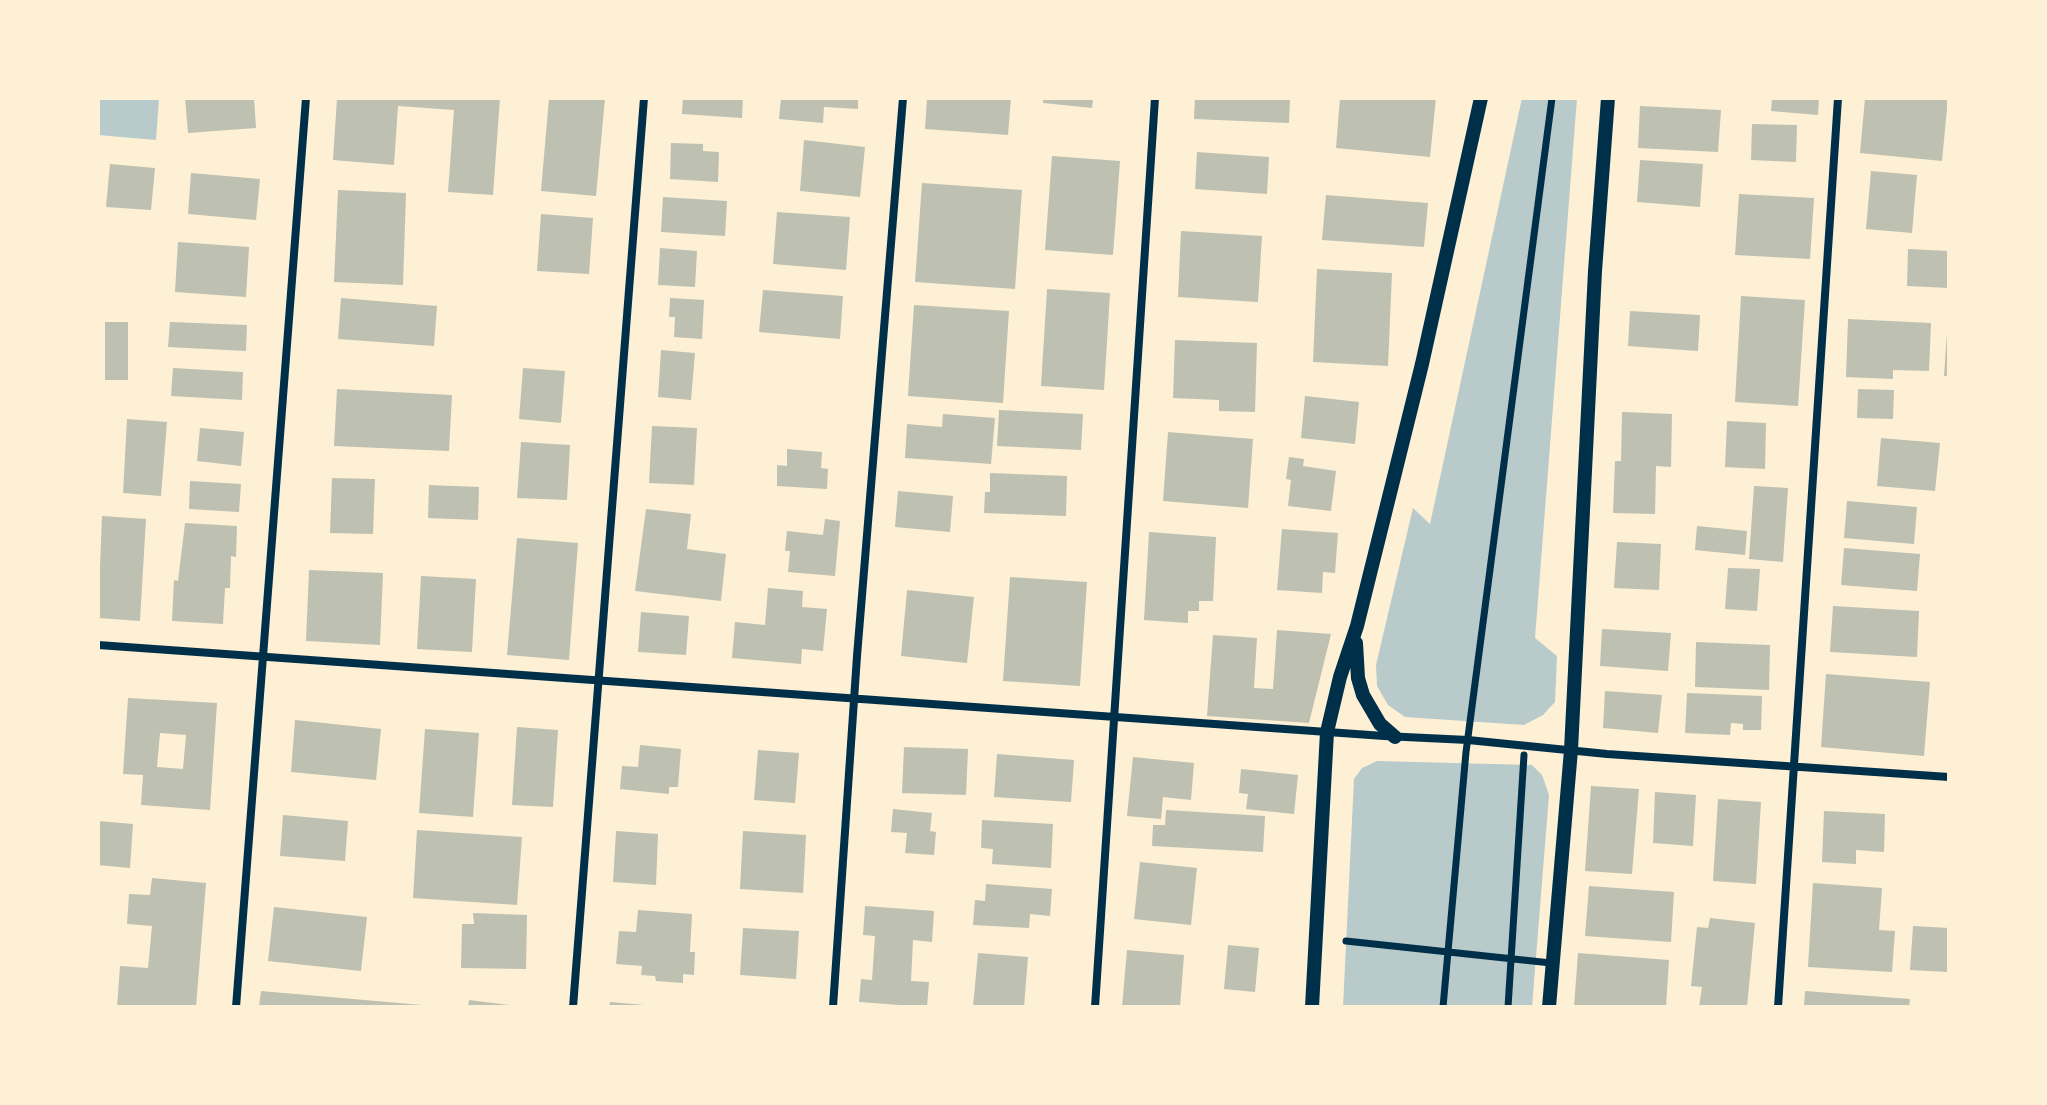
<!DOCTYPE html>
<html>
<head>
<meta charset="utf-8">
<style>
	body { margin:0 }
	#map { position:relative; width:2047px; height:1105px; overflow:hidden; background:#fdf0d5; font-family:"IBM Plex Sans",sans-serif }
	canvas { display:block }
	.frame { position:absolute; inset:0; border:100px solid #fdf0d5; pointer-events:none }
</style>
</head>
<body>
<div id="map">
<canvas width="2047" height="1105"></canvas>
<div class="frame"></div>
</div>
<script>
const g = document.querySelector('canvas').getContext('2d');
g.lineJoin = 'round';
function fillPath(path, color) {
  g.fillStyle = color;
  g.fill(path, 'evenodd');
}
function toPath(rows) {
  const path = new Path2D();
  for (const r of rows) {
    path.moveTo(r[0], r[1]);
    for (let i = 2; i < r.length; i += 2) path.lineTo(r[i], r[i + 1]);
  }
  return path;
}
function strokePath(path, color, width, dash) {
  g.strokeStyle = color;
  g.lineWidth = width;
  g.lineCap = dash ? 'butt' : 'round';
  g.setLineDash(dash || []);
  g.stroke(path);
}
const green = toPath([
	[98,98,159,98,156,140,98,135],
	[1522,98,1577,98,1535,638,1557,656,1555,702,1543,715,1524,725,1405,717,1388,705,1377,686,1376,665,1413,508,1430,524],
	[1377,761,1532,765,1542,775,1549,795,1532,1007,1343,1007,1354,779,1362,768]
]);
const building = toPath([
	[185,98,254,98,256,128,188,133],
	[337,98,500,98,493,195,448,192,454,110,398,106,394,165,333,160],
	[549,98,605,98,596,196,541,191],
	[683,98,743,98,742,118,682,114],
	[781,98,858,98,858,109,824,107,823,123,779,119],
	[927,98,1011,98,1008,135,925,129],
	[1043,98,1093,98,1092,108,1043,103],
	[1195,98,1290,98,1289,123,1194,119],
	[1340,98,1436,98,1430,157,1336,148],
	[1772,98,1819,98,1818,115,1771,111],
	[1865,98,1948,98,1942,161,1860,153],
	[1640,106,1721,110,1718,152,1638,148],
	[1752,124,1797,125,1796,162,1751,160],
	[804,140,865,147,860,197,800,191],
	[671,143,703,144,703,151,719,152,718,182,670,179],
	[1197,152,1269,157,1267,194,1195,189],
	[1052,156,1120,161,1113,255,1045,250],
	[1640,160,1703,164,1700,207,1637,202],
	[110,164,155,168,151,210,106,207],
	[1871,171,1917,175,1912,233,1866,229],
	[191,173,260,179,256,220,188,214],
	[922,183,1022,190,1015,289,915,282],
	[338,190,406,193,403,285,334,282],
	[1739,194,1814,198,1810,259,1735,255],
	[1326,195,1428,203,1424,247,1322,240],
	[663,197,727,201,725,236,661,232],
	[777,212,850,217,846,270,773,264],
	[541,214,593,218,589,274,537,271],
	[1181,231,1262,236,1258,302,1178,297],
	[178,242,249,247,246,297,175,292],
	[660,248,697,251,695,287,658,285],
	[1908,249,1949,251,1949,288,1907,286],
	[1317,269,1392,273,1388,366,1313,362],
	[1047,289,1110,293,1104,390,1041,386],
	[763,290,843,296,840,339,759,332],
	[1741,296,1805,300,1798,406,1735,402],
	[341,298,437,306,434,346,338,339],
	[670,298,704,300,702,339,674,337,675,317,669,317],
	[914,305,1009,311,1003,403,908,396],
	[1630,311,1700,315,1698,351,1628,346],
	[1848,319,1931,323,1929,371,1893,370,1893,379,1846,377],
	[105,322,128,322,128,380,105,380],
	[170,322,247,325,246,351,168,347],
	[1947,333,1949,333,1949,376,1944,376],
	[1175,340,1257,343,1255,412,1219,411,1219,400,1173,398],
	[661,350,695,353,691,400,658,397],
	[173,368,243,372,242,400,171,396],
	[523,368,565,371,561,423,519,419],
	[337,389,452,395,449,451,334,446],
	[1858,389,1894,390,1893,419,1857,418],
	[1305,396,1359,402,1355,444,1301,438],
	[999,410,1083,414,1081,450,997,446],
	[1622,412,1672,414,1671,467,1656,466,1655,514,1613,513,1615,461,1621,461],
	[943,414,995,418,991,464,905,458,907,424,942,427],
	[127,419,167,422,161,496,123,493],
	[1727,421,1766,423,1765,469,1725,467],
	[652,426,697,428,694,485,649,483],
	[200,428,244,432,241,466,197,461],
	[1168,432,1253,439,1248,508,1163,501],
	[1881,438,1940,443,1935,491,1877,486],
	[521,442,570,445,567,500,517,498],
	[787,449,822,452,821,468,828,469,827,489,777,486,777,465,787,466],
	[1289,457,1304,459,1303,466,1336,471,1331,511,1288,506,1291,480,1286,479],
	[990,473,1067,476,1066,516,984,513,985,492,990,492],
	[332,478,375,479,373,534,330,533],
	[190,481,241,484,239,512,189,509],
	[429,485,479,487,478,520,428,518],
	[1754,486,1788,488,1783,562,1749,559],
	[898,491,953,496,950,532,895,527],
	[1847,501,1917,507,1914,544,1844,538],
	[646,509,691,514,687,549,726,554,721,601,635,591],
	[102,516,146,519,140,621,98,618],
	[825,519,840,521,835,576,788,572,790,551,785,551,787,531,823,535],
	[185,523,237,526,236,557,231,556,230,588,225,588,223,624,172,621,174,580,178,581],
	[1697,526,1747,531,1745,555,1695,550],
	[1282,529,1338,533,1335,573,1323,572,1322,593,1277,590],
	[1149,532,1216,537,1213,601,1199,601,1199,611,1188,611,1188,623,1144,620],
	[517,538,578,543,569,660,507,655],
	[1617,542,1661,544,1659,590,1614,588],
	[1844,548,1920,554,1917,591,1841,585],
	[1728,568,1760,569,1757,611,1725,609],
	[309,570,383,573,380,645,306,641],
	[421,576,476,579,472,652,417,649],
	[1010,577,1087,582,1080,686,1003,681],
	[768,588,803,591,802,607,827,609,823,651,802,649,801,664,732,658,735,622,765,625],
	[907,590,974,597,967,663,901,656],
	[1833,606,1919,611,1917,657,1830,652],
	[641,612,689,616,686,655,638,652],
	[1602,629,1671,633,1668,671,1600,666],
	[1277,630,1331,634,1309,723,1207,716,1213,635,1257,638,1254,688,1273,689],
	[1696,642,1770,645,1769,690,1695,687],
	[1826,674,1930,682,1924,756,1821,747],
	[1605,691,1662,695,1658,733,1603,728],
	[1687,693,1762,696,1761,730,1743,730,1743,724,1731,723,1730,735,1685,733],
	[128,698,217,703,210,810,141,805,143,775,123,774],
	[160,733,186,735,183,769,157,767],
	[295,720,381,729,376,780,291,772],
	[517,727,558,730,553,807,512,805],
	[425,729,479,733,473,817,419,813],
	[640,745,681,749,678,787,669,787,669,794,620,789,622,766,638,767],
	[904,747,968,749,966,795,902,793],
	[758,750,799,753,795,803,754,800],
	[997,754,1074,760,1071,802,994,797],
	[1133,757,1194,763,1191,800,1163,797,1161,819,1127,816],
	[1241,769,1298,775,1294,814,1246,809,1248,794,1239,793],
	[1591,786,1639,789,1632,874,1585,871],
	[1655,792,1696,795,1693,846,1653,843],
	[1718,799,1761,802,1756,884,1713,881],
	[893,809,932,813,930,831,936,832,934,855,905,853,907,833,891,832],
	[1166,810,1265,816,1263,852,1152,846,1153,825,1165,825],
	[1824,811,1885,814,1884,852,1856,850,1856,864,1822,862],
	[283,815,348,821,345,861,280,856],
	[982,820,1053,824,1051,868,992,864,993,849,981,848],
	[98,821,133,824,130,868,98,865],
	[417,830,522,837,517,905,413,898],
	[616,831,658,834,656,885,613,882],
	[743,831,806,835,803,893,740,889],
	[1140,862,1197,868,1191,925,1134,919],
	[152,878,206,883,196,1007,117,1007,120,966,148,968,152,926,127,924,129,894,150,895],
	[1813,883,1882,888,1879,930,1895,931,1892,972,1808,967],
	[986,884,1052,889,1050,916,1030,914,1029,928,973,925,975,900,985,901],
	[1589,886,1674,892,1671,942,1585,936],
	[865,906,934,911,932,942,913,940,911,981,929,982,927,1007,859,1002,861,979,872,980,875,936,863,935],
	[274,907,367,917,361,971,268,961],
	[638,910,692,914,690,952,695,952,694,975,683,974,683,983,656,981,655,976,641,975,642,966,616,964,619,931,636,932],
	[473,913,527,915,526,969,461,968,462,924,474,924],
	[1710,918,1755,923,1747,1007,1699,1007,1702,987,1691,986,1697,927,1708,928],
	[1913,926,1949,928,1948,972,1910,970],
	[743,928,799,931,796,979,740,975],
	[1228,945,1259,948,1255,992,1224,989],
	[1127,950,1184,955,1180,1007,1122,1007],
	[978,953,1028,957,1024,1007,973,1007],
	[1578,953,1669,960,1666,1007,1574,1007],
	[261,991,422,1005,422,1007,259,1007],
	[1805,991,1910,999,1909,1007,1804,1007],
	[469,1000,509,1005,509,1007,468,1007],
	[610,1002,645,1005,645,1007,609,1007]
]);
const pedestrian = toPath([
	[1346,941,1551,963],
	[1443,1007,1466,752,1552,98],
	[1508,1007,1524,755]
]);
const minor = toPath([
	[98,645,1384,736,1468,740,1607,754,1949,777],
	[236,1007,306,98],
	[573,1007,644,98],
	[833,1007,857,656,903,98],
	[1095,1007,1155,98],
	[1778,1007,1838,98]
]);
const tertiary = toPath([
	[1356,643,1358,678,1363,695,1380,724,1395,737],
	[1312,1007,1327,732,1340,677,1357,626,1422,364,1481,98],
	[1549,1007,1571,750,1595,271,1608,98]
]);
fillPath(green, '#b9caca');
fillPath(building, '#bec0b2');
strokePath(pedestrian, '#003049', 7);
strokePath(minor, '#003049', 8);
strokePath(tertiary, '#003049', 14);
</script>
</body>
</html>
